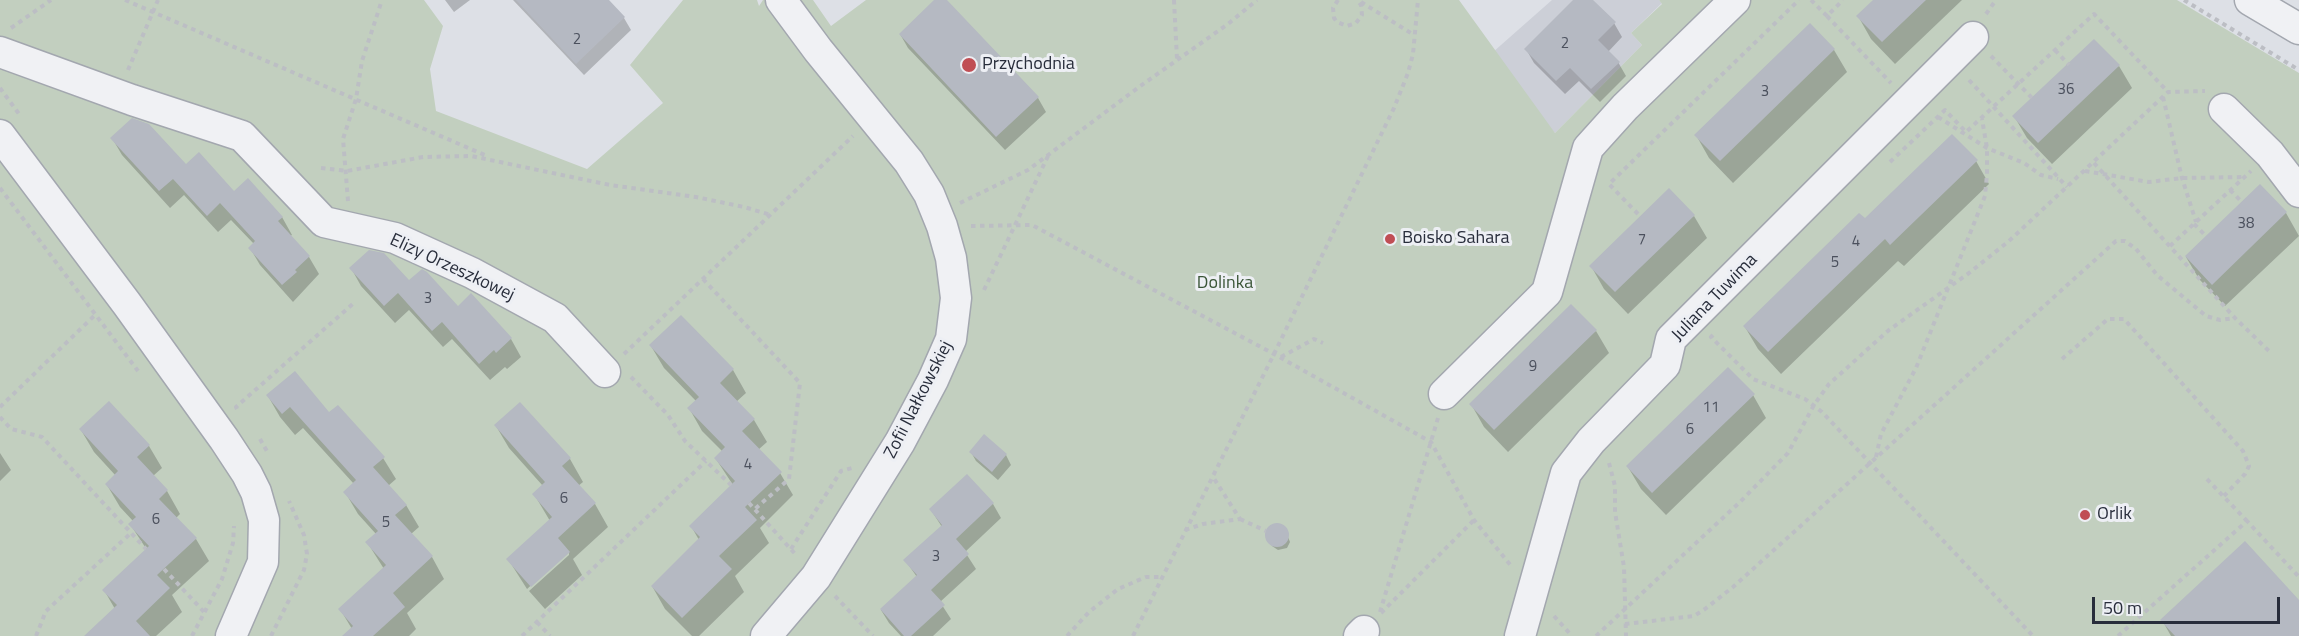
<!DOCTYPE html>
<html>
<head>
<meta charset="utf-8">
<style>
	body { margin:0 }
	#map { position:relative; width:2299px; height:636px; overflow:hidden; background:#dde0e6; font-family:"Titillium Web",sans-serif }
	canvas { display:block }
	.scale { position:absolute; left:2092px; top:597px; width:188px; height:27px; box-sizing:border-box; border:3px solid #282d3b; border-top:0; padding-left:8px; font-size:18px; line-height:21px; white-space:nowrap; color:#282d3b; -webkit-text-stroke:4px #edeff4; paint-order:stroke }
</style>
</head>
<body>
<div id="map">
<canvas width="2299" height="636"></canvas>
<div class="scale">50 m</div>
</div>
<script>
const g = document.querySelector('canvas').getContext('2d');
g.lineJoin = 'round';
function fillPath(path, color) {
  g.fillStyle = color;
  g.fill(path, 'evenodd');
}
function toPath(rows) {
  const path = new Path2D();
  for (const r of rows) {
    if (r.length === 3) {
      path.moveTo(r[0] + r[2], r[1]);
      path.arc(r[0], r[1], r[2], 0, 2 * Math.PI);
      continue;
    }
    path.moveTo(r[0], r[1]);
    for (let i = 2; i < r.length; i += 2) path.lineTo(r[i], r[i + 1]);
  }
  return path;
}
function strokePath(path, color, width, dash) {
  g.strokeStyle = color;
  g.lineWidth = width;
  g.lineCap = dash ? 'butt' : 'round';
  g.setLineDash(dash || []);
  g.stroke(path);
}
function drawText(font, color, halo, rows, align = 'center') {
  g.font = font + ' "Titillium Web",sans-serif';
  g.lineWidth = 6;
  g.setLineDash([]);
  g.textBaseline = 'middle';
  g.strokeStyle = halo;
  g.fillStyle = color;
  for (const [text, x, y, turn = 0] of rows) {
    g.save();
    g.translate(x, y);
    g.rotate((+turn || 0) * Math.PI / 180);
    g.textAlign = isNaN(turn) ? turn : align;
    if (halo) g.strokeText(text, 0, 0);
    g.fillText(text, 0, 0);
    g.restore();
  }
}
const built = toPath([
	[1552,0,1659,0,1662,3,1631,33,1642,45,1555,133,1484,60]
]);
const green = toPath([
	[0,0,424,0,443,26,430,69,436,111,587,169,663,103,630,65,683,0,757,0,759,6,763,0,813,0,831,26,866,0,1459,0,1555,133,1642,45,1631,33,1662,4,1659,0,2177,0,2299,73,2299,636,0,636]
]);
const shadow = toPath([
	[445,0,470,0,454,12],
	[513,0,607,0,624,18,631,30,584,75],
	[937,0,945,0,1038,98,1046,112,1005,150,908,48,900,34],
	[1575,0,1591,0,1614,23,1622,37,1608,52,1618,62,1626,76,1600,102,1579,81,1565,94,1534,63,1526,49],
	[1875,0,1962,0,1895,64,1871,39,1858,16],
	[1810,25,1834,50,1847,72,1733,183,1709,158,1696,135],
	[2119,66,2132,88,2052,164,2027,138,2014,116],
	[112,138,186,166,282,217,292,235,290,236,309,257,319,274,293,302,260,265,250,248,254,244,231,220,218,232,184,195,170,208,122,155],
	[1976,161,1989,184,1904,266,1898,261,1781,374,1758,349,1745,327,1865,221],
	[2260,186,2286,213,2299,236,2225,306,2199,279,2186,257],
	[1694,216,1707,238,1628,314,1604,289,1591,266],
	[351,268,409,282,458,308,471,296,511,339,521,357,507,369,505,367,490,380,452,339,443,347,409,310,395,323,361,286],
	[1596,331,1609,353,1508,452,1484,427,1471,404],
	[651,346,733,370,746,393,736,402,754,420,767,442,758,450,780,473,793,495,760,528,769,543,735,576,744,592,699,636,692,636,665,609,652,586,699,540,691,526,733,485,716,459,723,452,702,431,689,408,696,401,664,368],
	[1753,395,1766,418,1666,515,1641,489,1628,467],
	[268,396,329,414,383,458,396,479,388,486,406,505,419,527,411,534,432,557,444,579,407,613,416,629,409,636,344,636,352,629,340,609,384,569,367,542,376,534,358,514,345,492,354,484,303,428,295,435,280,417],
	[520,404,570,459,583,482,578,486,595,504,608,527,573,559,582,575,545,609,529,591,569,555,569,551,527,589,508,559,550,521,534,494,543,486,509,448,496,426],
	[81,430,149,446,162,468,153,476,167,491,180,514,176,518,196,539,209,561,172,595,182,612,156,636,86,636,115,609,104,590,147,550,130,524,133,521,120,507,107,485,116,476,94,452],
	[971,452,1006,455,1011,465,998,480,976,461],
	[0,453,11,470,0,481],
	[967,476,993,504,1001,518,965,552,976,569,940,602,951,619,933,636,901,636,889,623,881,610,917,577,905,560,942,527,931,510],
	[1278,525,1284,527,1290,542,1287,548,1278,550,1272,546,1267,535,1272,526],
	[2299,602,2299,636,2171,636,2162,620]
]);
const building = toPath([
	[516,0,609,0,625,17,576,64],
	[934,0,947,0,1039,97,996,137,899,34],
	[1573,0,1593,0,1616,22,1598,40,1620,62,1591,89,1570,68,1556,81,1524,49],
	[1873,0,1926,0,1882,42,1856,16],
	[1810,23,1835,49,1720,161,1694,135],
	[2094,39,2120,65,2038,143,2012,116],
	[132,118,149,124,186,164,199,152,234,191,248,178,283,217,278,221,310,256,295,270,297,272,282,285,248,248,255,241,220,203,207,216,173,179,159,191,110,138],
	[1952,134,1978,160,1890,245,1885,239,1768,352,1743,326,1859,213,1865,218],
	[2260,184,2287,212,2212,285,2185,256],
	[1669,188,1695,215,1615,292,1589,266],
	[369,250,384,253,409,280,422,269,427,272,458,306,471,293,512,338,496,353,494,350,479,364,442,322,432,331,398,293,384,306,349,268],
	[1571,304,1597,330,1494,430,1469,404],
	[681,315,734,369,720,383,755,419,742,431,782,472,745,507,757,520,719,556,732,569,682,618,651,586,700,537,689,526,735,481,714,458,725,447,687,408,699,397,649,345],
	[1728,367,1755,394,1652,493,1626,466],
	[295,371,329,412,338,405,385,457,373,467,407,505,395,515,433,556,393,593,405,607,373,636,342,636,353,626,338,609,386,565,365,542,378,531,343,492,356,480,290,407,282,414,266,395],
	[109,401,150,445,137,457,168,490,159,499,197,538,157,575,170,588,136,621,150,636,84,636,117,605,102,590,149,546,128,524,136,517,105,484,118,471,79,429],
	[520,402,571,458,562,466,596,503,558,538,570,552,531,587,506,559,552,517,532,494,545,482,494,425],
	[984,434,1007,454,992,472,969,452],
	[967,474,994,503,956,539,969,554,931,590,945,605,911,636,904,636,880,609,917,575,903,560,942,525,929,509],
	[1277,535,12],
	[2245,541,2299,600,2299,636,2175,636,2160,620]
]);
const path = toPath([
	[125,0,487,156],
	[1174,0,1177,59],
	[1338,0,1333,8,1334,18,1337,22,1347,26,1356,23,1362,15,1361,5,1358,1],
	[1811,0,1827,16,1843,0],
	[2184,0,2299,70],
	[1361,2,1414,35],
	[1986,14,1996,0],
	[1827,16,1891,83],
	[11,28,51,0],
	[2055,50,2069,65],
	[1991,56,2033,99],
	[128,70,158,0],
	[1969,80,2067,187],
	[0,88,19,114],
	[2163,97,2182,178,2196,222],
	[1938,117,1987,148,2024,163,2041,175,2058,179],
	[1890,162,1945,110,1966,132,2094,14,2168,92],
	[2094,163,2235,318,2270,352],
	[321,168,347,171,423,157,471,156,610,185,696,197,744,207,771,215],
	[2085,171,2149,182,2182,178,2245,177],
	[0,188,138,371],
	[2230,190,2242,202],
	[348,201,343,139,356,99,362,61,382,0],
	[960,203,1028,170,1139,87,1228,24,1257,0],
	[1638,214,1609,184,1799,0],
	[2194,224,2206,236],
	[971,226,1032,225,1274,354,1431,442,1474,520,1512,567],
	[2170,246,2251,171],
	[703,279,800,383,789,479,755,509],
	[984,290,1048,156],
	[1713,335,1711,337,1753,379,1805,399,1822,412,2033,636],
	[624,354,853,136],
	[1281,357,1314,339,1323,343],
	[2062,359,2108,319,2124,319,2243,451,2249,466,2245,474,2224,496],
	[631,377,668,415,685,441,731,485],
	[0,407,95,315],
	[237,409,236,407,355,302],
	[0,417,11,429,42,437,146,549],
	[260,439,268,453],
	[1876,457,1881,434,1916,368,1985,196,1987,174,1987,148,1982,119],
	[1609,463,1615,486,1615,512,1624,567,1626,636],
	[2207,479,2247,521],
	[749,503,797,556],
	[1240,519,1266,531],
	[1185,530,1203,524,1240,519,1213,477],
	[791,549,841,471,852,468],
	[164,569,205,613],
	[835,596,873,636],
	[1380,612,1438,418],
	[1381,613,1474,520],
	[1554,616,1572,636],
	[537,622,550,636],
	[1625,624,1694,616,1705,609,1733,587,2116,241,2125,241,2136,249,2157,275,2206,316,2220,320,2235,318],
	[36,636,46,611,131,533],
	[192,636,222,579,233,543,234,526],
	[271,636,304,570,307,554,304,535,289,501],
	[522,636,706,461],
	[1067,636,1089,612,1118,589,1146,577,1162,577],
	[1133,636,1274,354,1394,108,1408,73,1413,54,1418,0],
	[1596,636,1740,502,1788,453,1814,405,1829,384,1889,330,1969,273,2009,241,2168,92,2205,91],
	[2118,636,2247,521,2299,577]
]);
const minor = toPath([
	[2250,0,2299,29],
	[0,52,132,100,242,136,324,222,395,238,472,273,555,318,605,372],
	[2224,109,2270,154,2299,192],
	[0,135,127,304,224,439,247,474,256,492,264,520,263,562,231,636],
	[1444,394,1547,292,1588,148,1625,107,1735,0],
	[766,636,816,577,900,442,933,380,951,339,956,298,951,258,942,226,929,194,909,162,818,50,781,0],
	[1359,636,1364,631],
	[1520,636,1566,473,1591,441,1665,365,1671,339,1973,37]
]);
const markers = [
	[969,65,8,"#c04e54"],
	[1390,239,6,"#c04e54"],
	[2085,515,6,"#c04e54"]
];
const numberNames = [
	["2",577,40],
	["2",1565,44],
	["36",2066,90],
	["3",1765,92],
	["38",2246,224],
	["7",1642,240],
	["4",1856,242],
	["5",1835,263],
	["3",428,299],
	["9",1533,367],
	["11",1711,408],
	["6",1690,430],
	["4",748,465],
	["6",564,499],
	["6",156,520],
	["5",386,523],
	["3",936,557]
];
const poiNames = [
	["Przychodnia",982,65],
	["Boisko Sahara",1402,239],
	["Orlik",2097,515]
];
const streetNames = [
	["Elizy Orzeszkowej",452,268,25],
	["Juliana Tuwima",1715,298,-46],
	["Zofii Nałkowskiej",919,400,-63]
];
const parkNames = [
	["Dolinka",1225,284]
];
fillPath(built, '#cccfd7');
fillPath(green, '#c2cfbf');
fillPath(shadow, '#0003');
fillPath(building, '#b5b9c2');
strokePath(minor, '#a3a7af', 33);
strokePath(path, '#bcbec4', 4, [4.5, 4.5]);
strokePath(minor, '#f0f1f4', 30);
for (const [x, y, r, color] of markers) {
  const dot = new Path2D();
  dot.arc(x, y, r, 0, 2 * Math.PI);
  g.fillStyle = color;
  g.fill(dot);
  strokePath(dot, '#edeff4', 2);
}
drawText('15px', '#4b505d', null, numberNames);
drawText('18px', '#282d3b', '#edeff4', poiNames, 'left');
drawText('18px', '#282d3b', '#edeff4', streetNames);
drawText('18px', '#3a5537', '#edeff4', parkNames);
</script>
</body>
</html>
